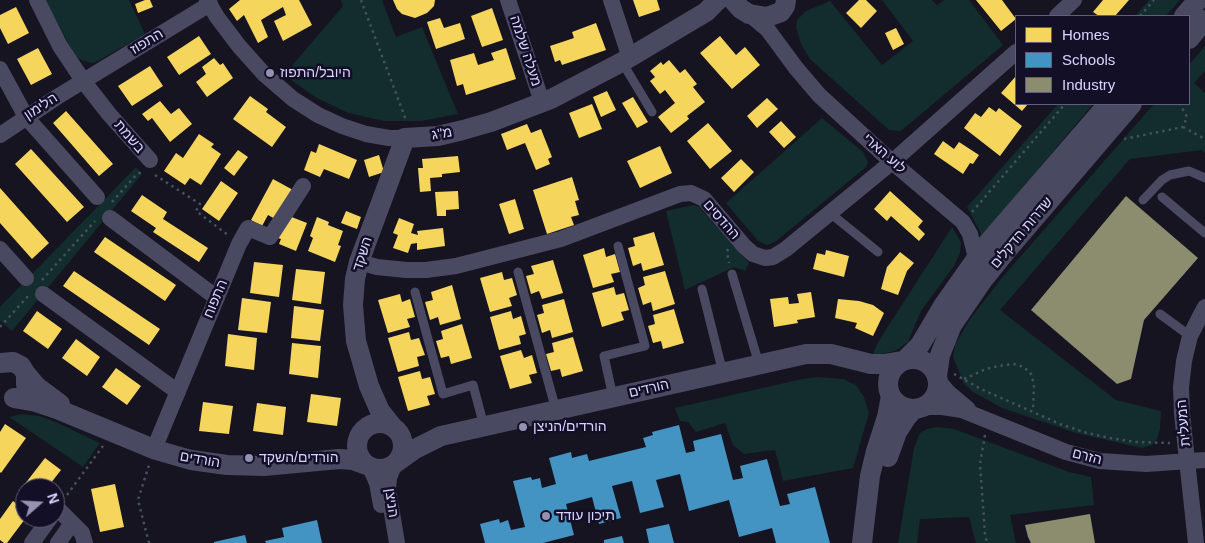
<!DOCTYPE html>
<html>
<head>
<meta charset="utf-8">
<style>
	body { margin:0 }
	#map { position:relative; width:1205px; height:543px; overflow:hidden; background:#161421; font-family:Helvetica,sans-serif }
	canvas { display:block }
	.legend { position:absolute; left:1015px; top:15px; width:175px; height:90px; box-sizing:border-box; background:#130f26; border:1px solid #625e7d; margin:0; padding:6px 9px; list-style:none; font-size:15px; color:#d9d4ff }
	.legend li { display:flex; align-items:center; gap:10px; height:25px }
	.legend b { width:25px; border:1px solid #625e7d }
	.north { position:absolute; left:15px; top:478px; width:50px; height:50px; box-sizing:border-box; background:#130f26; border:1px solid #625e7d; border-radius:50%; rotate:71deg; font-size:14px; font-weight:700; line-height:20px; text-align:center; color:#d9d4ff }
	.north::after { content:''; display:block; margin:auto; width:18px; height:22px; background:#9591b1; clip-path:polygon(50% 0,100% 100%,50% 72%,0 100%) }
</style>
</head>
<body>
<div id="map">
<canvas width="1205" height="543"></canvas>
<ul class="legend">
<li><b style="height:14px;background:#f6d55c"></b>Homes</li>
<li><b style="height:14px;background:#4393c3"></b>Schools</li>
<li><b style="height:14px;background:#8c8c6e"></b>Industry</li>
</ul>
<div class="north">N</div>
</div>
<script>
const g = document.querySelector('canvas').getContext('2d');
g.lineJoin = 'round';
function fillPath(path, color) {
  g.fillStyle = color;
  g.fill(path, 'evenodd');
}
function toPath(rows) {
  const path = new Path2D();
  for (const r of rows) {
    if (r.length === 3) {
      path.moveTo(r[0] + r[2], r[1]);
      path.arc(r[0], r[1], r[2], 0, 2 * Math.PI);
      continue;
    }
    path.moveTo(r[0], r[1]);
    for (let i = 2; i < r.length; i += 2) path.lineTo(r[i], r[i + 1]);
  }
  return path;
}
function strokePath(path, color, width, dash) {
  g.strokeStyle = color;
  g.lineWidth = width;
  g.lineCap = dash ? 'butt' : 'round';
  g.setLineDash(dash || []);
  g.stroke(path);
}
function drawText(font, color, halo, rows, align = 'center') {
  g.font = font + ' Helvetica,"Noto Sans Hebrew",sans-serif';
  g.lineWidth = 5;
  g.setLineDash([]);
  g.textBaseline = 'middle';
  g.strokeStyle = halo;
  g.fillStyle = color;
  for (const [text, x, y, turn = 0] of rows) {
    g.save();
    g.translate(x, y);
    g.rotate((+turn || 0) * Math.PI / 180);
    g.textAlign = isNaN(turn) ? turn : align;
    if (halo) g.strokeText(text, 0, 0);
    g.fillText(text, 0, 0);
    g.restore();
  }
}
const green = toPath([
	[45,0,129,0,145,34,96,62,92,63,84,61,76,57],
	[341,0,382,0,396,37,422,27,458,114,421,121,384,121,348,113,315,97,284,75,343,6],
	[882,0,932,0,937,5,944,0,969,0,1003,45,901,131,889,130,810,59,801,44,796,27,797,20,806,11,830,1,882,65,913,41],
	[1149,0,1180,0,1166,16,1135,16],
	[1205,46,1205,71,1194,83,1205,93,1205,153,1202,150,1130,159,1000,310,1116,400,1161,411,1160,429,1157,439,1152,445,1142,448,1076,433,1002,408,973,392,964,384,953,357,955,345,968,322,1000,280,1154,104,1189,104,1189,65],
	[1058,104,1093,104,982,236,967,207],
	[822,118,863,152,868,162,866,167,775,242,767,245,758,241,726,203],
	[136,167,142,174,12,331,0,321,0,307],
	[693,205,699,207,749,263,745,271,734,267,685,290,666,211],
	[952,227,961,242,960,253,954,266,921,311,908,342,895,351,872,356,878,342],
	[818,377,843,379,856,385,864,397,869,413,853,468,783,481,775,450,744,454,733,445,725,423,696,432,688,422,680,421,675,408,802,379],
	[22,414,39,416,58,423,100,443,83,467,9,417],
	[937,427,954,429,1069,472,1091,477,1094,505,1010,515,1016,543,976,543,969,517,920,519,917,543,898,543,914,448,920,433,927,429]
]);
const homes = toPath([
	[145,0,150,0,153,7,138,13,135,4],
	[240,0,299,0,312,25,283,41,274,21,286,15,283,7,261,20,268,37,258,43,244,15,237,21,229,9],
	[393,0,435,0,434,6,427,13,415,18,402,14,397,9],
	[633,0,657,0,660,10,639,17],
	[859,0,866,0,877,11,861,28,846,13],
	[976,0,1002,0,1016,19,1001,31],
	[1103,0,1129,0,1115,16,1099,16,1093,12],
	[16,7,29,33,8,44,0,28,0,15],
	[492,8,503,40,482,47,471,16],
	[440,18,444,28,460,23,465,39,436,49,427,22],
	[596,23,606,50,562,65,560,60,555,62,550,46,574,38,572,32],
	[896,28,904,44,893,50,885,33],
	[199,36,211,54,179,75,167,57],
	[720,36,736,55,745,47,760,65,732,89,700,53],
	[38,48,52,74,31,85,17,59],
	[506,48,516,79,466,95,463,84,457,86,450,60,474,53,478,65,494,60,491,53],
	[214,58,220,65,223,63,233,78,207,97,196,82,206,74,202,67],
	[669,60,680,73,685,69,697,84,693,87,705,102,687,116,689,119,671,133,658,117,675,103,665,90,660,94,650,81,655,77,650,71,661,62,663,65],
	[150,66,163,86,132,106,118,86],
	[1016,76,1016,104,1028,104,1022,111,1001,93],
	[607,91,616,110,601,117,593,97],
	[250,96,268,109,266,112,286,127,272,147,233,119],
	[633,97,648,122,637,128,622,103],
	[767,98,778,109,757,128,747,116],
	[160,101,171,114,179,108,192,124,170,142,152,118,148,121,142,114],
	[592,104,602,129,579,138,569,113],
	[989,107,996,112,999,108,1022,126,1000,156,964,128,975,113,981,117],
	[66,111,113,164,99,176,53,123],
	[781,121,796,137,784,148,769,132],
	[708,123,732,151,710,169,687,141],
	[527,124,531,133,541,129,552,157,548,159,550,164,536,170,525,143,507,150,501,134],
	[199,134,214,144,211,147,221,154,201,185,190,178,185,185,164,171,176,153,183,158],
	[943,141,954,149,959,142,979,155,973,164,970,163,963,174,934,154],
	[319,144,357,160,349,179,324,169,320,177,304,170,311,151,316,153],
	[660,146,672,173,640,188,627,161],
	[31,149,84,207,67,222,15,164],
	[238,150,248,157,234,176,224,168],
	[379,155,384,172,369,177,364,160],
	[458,156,460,172,442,174,442,177,430,178,431,191,420,192,418,168,423,168,422,159],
	[741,159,754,172,734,192,721,178],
	[572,177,579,200,575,201,579,215,571,217,574,225,547,234,533,190],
	[273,179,293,190,277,220,268,215,262,226,251,220],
	[221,181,238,193,219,221,202,209],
	[0,188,49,243,32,259,0,223],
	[458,191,459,209,446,210,446,216,437,216,435,192],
	[890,191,923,221,918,227,925,234,919,241,891,216,887,221,874,209],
	[142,195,167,212,163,219,208,248,199,262,153,232,156,228,131,211],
	[515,199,524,229,509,234,499,204],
	[346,211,361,217,357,229,341,223],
	[289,216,307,223,296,251,279,244,281,239,278,238],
	[317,217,329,222,328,225,343,231,338,245,341,246,335,262,308,251,313,238,310,236],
	[399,218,414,224,411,233,418,235,417,231,443,228,445,246,417,250,417,243,411,244,408,253,393,248,398,235,393,233],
	[654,232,664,265,643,271,641,263,633,266,628,248,635,246,633,238],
	[105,237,176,285,165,301,94,252],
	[604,248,606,257,615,254,620,272,611,274,614,282,593,288,583,255],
	[826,250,849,256,844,277,813,269,817,253,825,255],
	[900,252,914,263,907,271,898,295,881,289,887,267],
	[553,260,563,293,542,299,539,291,531,294,526,276,534,274,531,266],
	[254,262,283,265,279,297,250,293],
	[296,269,325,272,321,304,292,300],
	[74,271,160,329,149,345,63,286],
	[665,271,675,304,653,311,651,302,643,305,638,288,645,285,643,277],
	[502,272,504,280,512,278,517,295,509,298,512,306,490,312,480,278],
	[452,285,461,319,440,325,438,317,430,320,425,302,433,300,431,292],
	[614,287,616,295,624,293,629,310,621,312,624,320,602,327,592,293],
	[811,292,815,317,797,320,798,323,774,327,770,299,788,297,789,304,799,303,797,294],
	[400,294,402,302,410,299,415,317,407,319,410,327,388,333,378,300],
	[242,298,271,302,267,333,238,330],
	[564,299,573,332,552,338,550,330,542,333,537,315,544,313,542,305],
	[838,299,859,301,873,305,884,313,873,336,855,328,857,323,835,318],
	[294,306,324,310,320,341,291,338],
	[674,309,684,343,663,349,661,341,653,343,648,326,655,324,653,315],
	[37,311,62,329,48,349,23,331],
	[511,311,513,319,521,316,526,334,519,336,521,344,499,350,490,317],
	[462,324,472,358,451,364,449,356,441,358,436,341,443,339,441,331],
	[409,332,411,340,419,338,425,355,417,357,419,366,398,372,388,338],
	[228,334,257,338,254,370,225,366],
	[573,337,583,371,562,377,560,369,551,371,546,354,554,352,552,343],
	[76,339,100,357,87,376,62,358],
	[292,343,321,346,318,378,289,374],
	[521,350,524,358,532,355,537,373,529,375,532,383,510,389,500,356],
	[116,368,141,386,127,405,102,387],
	[420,371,422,379,430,377,435,394,427,396,430,405,408,411,398,377],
	[311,394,341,398,337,426,307,422],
	[203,402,233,406,229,434,199,431],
	[257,403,286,407,283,435,253,431],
	[5,424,26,438,1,473,0,472,0,432],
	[45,458,61,470,47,488,25,488,25,492,21,489],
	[115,484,124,527,100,532,91,489],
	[13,501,25,510,25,519,7,543,4,543,0,540,0,519]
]);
const schools = toPath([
	[679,425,686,453,695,451,693,441,721,434,733,480,743,478,740,466,767,459,780,506,790,504,787,494,815,487,830,543,776,543,772,528,739,537,729,500,689,511,680,474,656,480,664,507,640,513,632,481,612,486,621,518,599,524,592,497,566,504,574,535,543,543,485,543,480,524,499,519,500,523,508,520,511,530,525,527,513,481,531,477,532,480,540,478,542,488,556,484,549,458,571,452,572,458,587,454,589,461,646,447,643,438,653,435,652,432],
	[317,520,322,543,266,543,265,541,284,537,282,528],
	[669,524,674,543,649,543,646,529],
	[245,535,247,543,214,543,214,542],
	[622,536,624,543,604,543,604,540]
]);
const industry = toPath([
	[1126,196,1198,258,1144,320,1131,379,1117,384,1031,310],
	[1090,514,1095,543,1031,543,1028,537,1025,525]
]);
const path = toPath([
	[361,0,406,120],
	[1140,16,1154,0],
	[1183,127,1205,139],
	[1124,139,1183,127,1187,117,1180,104],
	[155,175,200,204,196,211,228,235],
	[112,202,137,174,142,172],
	[972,212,1065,104],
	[728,249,727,252,729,263],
	[42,280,95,221],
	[0,327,29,295],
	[954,374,981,389,1060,424,1087,433,1110,438,1136,442,1170,443],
	[964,379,986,369,999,366,1014,364,1024,367,1031,374,1034,385,1033,411],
	[985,435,980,464,985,534,987,543],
	[67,495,103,446],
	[149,543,138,500,149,465]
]);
const service = toPath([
	[622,62,652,112],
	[1162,197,1205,233],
	[1143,200,1162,180,1170,175,1189,171,1205,178],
	[830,213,878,252],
	[518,272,556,410],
	[732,274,759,364],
	[702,289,723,373],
	[415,292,443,394,473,385,484,426],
	[1160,314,1190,336],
	[613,397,604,356,645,346,618,246]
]);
const minor = toPath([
	[37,0,60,46,84,82,109,114,150,160],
	[207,0,217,17,239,46,264,74,293,99,318,115,342,126,366,134,389,138,405,138],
	[508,0,542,102],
	[611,0,630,58],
	[749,14,768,30,796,68,819,95,892,162,963,222,970,234,976,258],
	[1057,16,1074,0],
	[0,69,26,117,97,197],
	[0,135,57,97,210,4],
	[110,218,217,298],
	[0,249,26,278],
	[359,262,377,267,406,270,426,270,456,266,561,239,680,194,691,193,704,199,744,246,753,254,765,258,773,257,786,249,892,162,1016,52],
	[43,294,178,392],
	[938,380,948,392,968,409],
	[925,407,942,407,962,410,1066,452,1100,461,1146,464,1205,460],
	[154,449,239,244,248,228,270,237,303,186],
	[394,465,389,478,388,489,397,543],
	[370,467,377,483,381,505],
	[57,508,82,533,85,543],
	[32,543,50,518],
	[58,543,72,523],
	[1196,543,1182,414,1181,387,1184,361,1190,336,1205,307]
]);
const tertiary = toPath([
	[733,0,741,9,749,14,767,17,781,12,785,6,786,0],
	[1184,16,1198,0],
	[1189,39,1205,20],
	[913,384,25],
	[905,360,920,345,943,306,986,245,1108,104],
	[0,363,13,362,21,366,26,374,26,385],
	[26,374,36,386,60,404],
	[937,376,940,355,952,325,982,281,1007,250,1132,104],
	[14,398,36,402,57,409,156,450,191,460,227,465,264,466,339,459,353,460,367,465],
	[380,446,23],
	[392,426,380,411,369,386,356,341,353,305,355,279,359,262,405,138,438,136,463,130,491,122,551,99,622,62,706,12,718,0],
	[888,457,897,432,906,418,913,410],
	[397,462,415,449,441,436,806,354,831,354,871,364,884,364,902,361],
	[862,543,870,476,876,451,887,417,891,396]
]);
const markers = [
	[270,73,5,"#9591b1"],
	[523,427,5,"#9591b1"],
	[249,458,5,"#9591b1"],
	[546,516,5,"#9591b1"]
];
const streetNames = [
	["התפוז",147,42,-31],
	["מעלה שלמה",525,51,72],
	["הלימון",41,107,-33],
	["מ\"ג",442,134,-10],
	["בשמת",129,137,49],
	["לוע הארי",884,154,42],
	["ההדסים",721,220,49],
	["שדרות הדקלים",1022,233,-50],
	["השקד",363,254,-72],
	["התפוח",216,299,-67],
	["הורדים",649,389,-13],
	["המעלית",1184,423,-95],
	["הזרם",1087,457,14],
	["הורדים",200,460,10],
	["הניצן",391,503,82]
];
const poiNames = [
	["היובל/התפוז",280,73],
	["הורדים/הניצן",533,427],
	["הורדים/השקד",259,458],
	["תיכון עודד",556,516]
];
fillPath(green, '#132c2d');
fillPath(homes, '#f6d55c');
fillPath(schools, '#4393c3');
fillPath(industry, '#8c8c6e');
strokePath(path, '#44505f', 2.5, [2.5, 4]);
strokePath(service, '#4a4962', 9);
strokePath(minor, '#4a4962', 16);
strokePath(tertiary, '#4a4962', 20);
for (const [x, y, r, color] of markers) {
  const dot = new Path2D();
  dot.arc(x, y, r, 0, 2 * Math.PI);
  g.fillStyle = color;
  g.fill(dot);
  strokePath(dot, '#130f26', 2);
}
drawText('14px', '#d9d4ff', '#130f26', streetNames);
drawText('14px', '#d9d4ff', '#130f26', poiNames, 'left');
</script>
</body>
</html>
